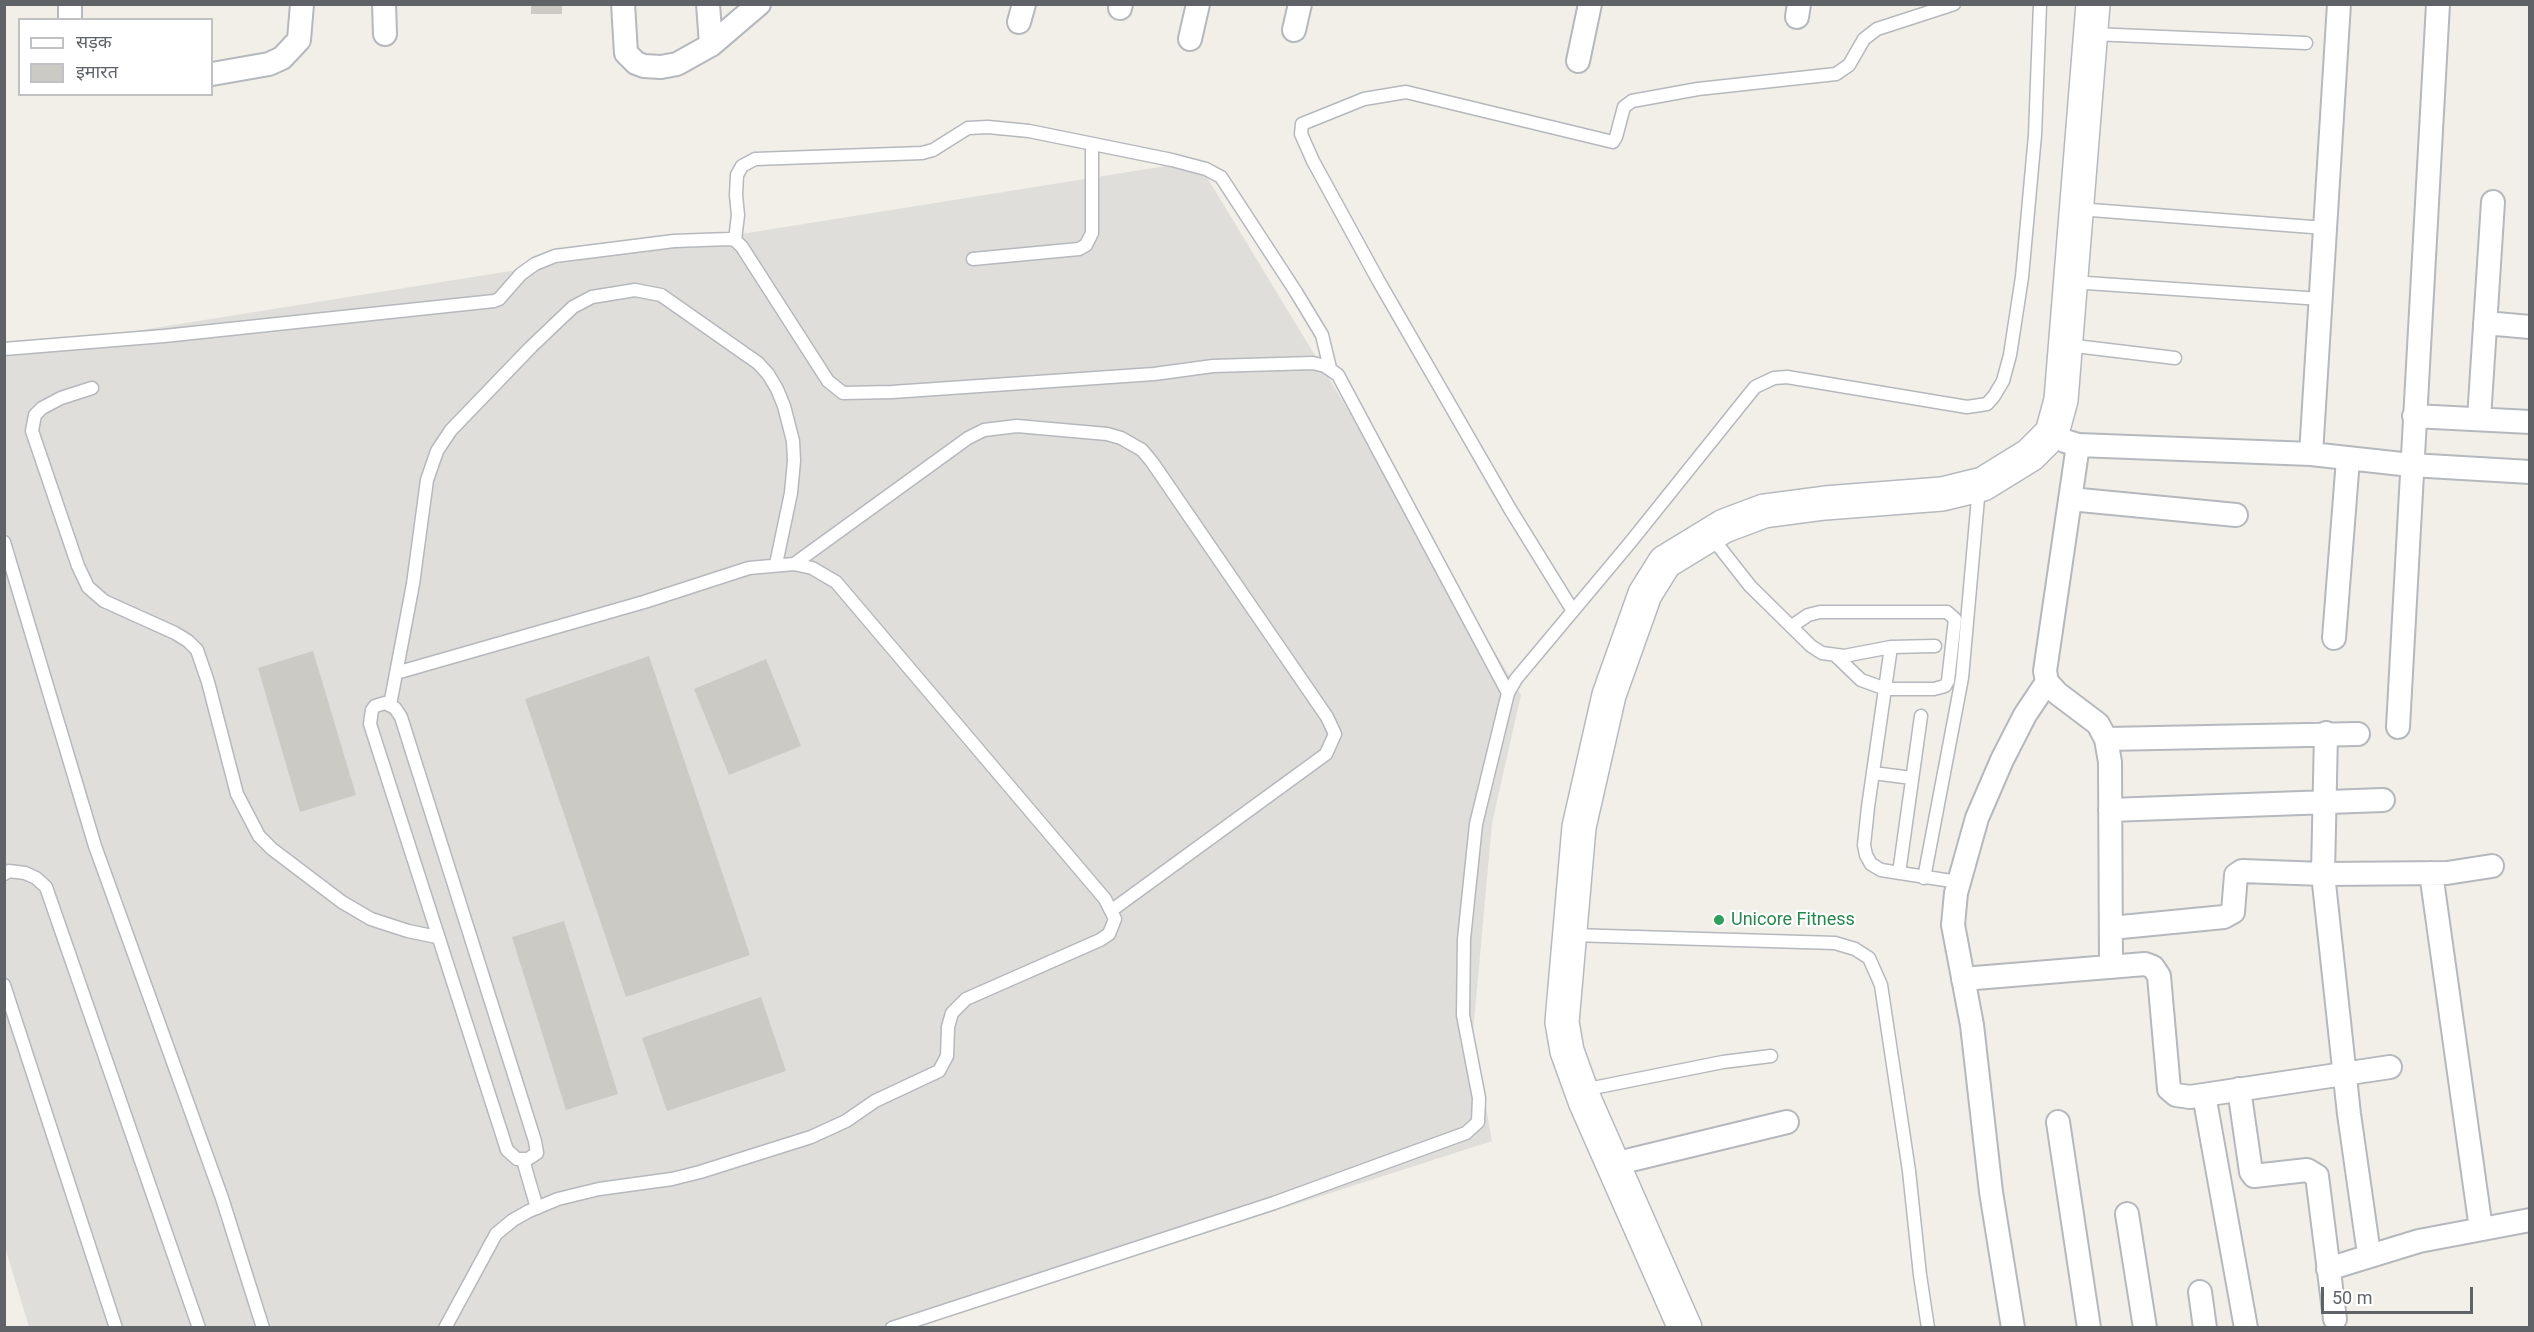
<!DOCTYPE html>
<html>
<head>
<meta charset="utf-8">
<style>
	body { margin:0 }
	#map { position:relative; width:2534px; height:1332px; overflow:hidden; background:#f1efe8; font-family:Roboto,"Noto Sans Devanagari",sans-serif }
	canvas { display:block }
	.frame { position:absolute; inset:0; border:6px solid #5f6368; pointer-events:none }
	.legend { position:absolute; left:18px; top:18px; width:195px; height:78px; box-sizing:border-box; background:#fff; border:2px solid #bfc1c3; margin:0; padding:8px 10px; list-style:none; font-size:18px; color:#5f6368 }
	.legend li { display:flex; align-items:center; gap:12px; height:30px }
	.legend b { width:30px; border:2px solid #bfc1c3 }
	.scale { position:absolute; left:2321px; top:1287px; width:152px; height:27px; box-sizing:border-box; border:3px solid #5f6368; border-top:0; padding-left:8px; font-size:18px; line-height:21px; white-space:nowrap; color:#5f6368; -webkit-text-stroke:4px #fff; paint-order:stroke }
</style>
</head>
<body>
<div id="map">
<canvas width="2534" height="1332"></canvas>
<div class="frame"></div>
<ul class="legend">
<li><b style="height:8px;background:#fff"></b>सड़क</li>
<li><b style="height:16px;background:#cccac5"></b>इमारत</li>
</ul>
<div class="scale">50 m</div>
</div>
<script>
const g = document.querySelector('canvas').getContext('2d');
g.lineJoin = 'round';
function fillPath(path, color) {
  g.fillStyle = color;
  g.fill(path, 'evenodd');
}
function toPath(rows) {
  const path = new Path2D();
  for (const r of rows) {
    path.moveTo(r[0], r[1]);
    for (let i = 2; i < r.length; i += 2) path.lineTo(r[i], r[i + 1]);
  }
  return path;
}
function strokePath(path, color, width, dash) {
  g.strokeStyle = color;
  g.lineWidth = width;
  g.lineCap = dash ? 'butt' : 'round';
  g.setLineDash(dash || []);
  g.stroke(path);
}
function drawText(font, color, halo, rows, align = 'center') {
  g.font = font + ' Roboto,sans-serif';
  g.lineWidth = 4.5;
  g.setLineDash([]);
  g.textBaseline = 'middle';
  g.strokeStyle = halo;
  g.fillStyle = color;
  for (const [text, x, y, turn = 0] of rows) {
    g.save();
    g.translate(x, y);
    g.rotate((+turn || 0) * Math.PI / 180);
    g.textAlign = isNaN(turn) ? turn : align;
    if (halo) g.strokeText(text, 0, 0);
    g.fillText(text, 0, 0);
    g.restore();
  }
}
const industrial = toPath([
	[1197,161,1521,695,1492,823,1473,1033,1492,1141,915,1327,29,1327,5,1247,5,352]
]);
const building = toPath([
	[531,4,562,4,562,14,531,14],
	[313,651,356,795,300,812,258,668],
	[649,656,750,955,626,997,525,699],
	[766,659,801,746,729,775,694,689],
	[564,921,618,1094,566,1110,512,937],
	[761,997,786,1071,667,1111,642,1038]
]);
const lane = toPath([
	[2092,34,2306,43],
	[2078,209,2325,228],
	[735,240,738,215,736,195,737,175,742,166,755,159,922,153,933,150,968,128,988,127,1029,131,1172,160,1206,169,1221,177,1296,292,1322,335,1330,368],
	[973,259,1079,249,1086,245,1092,233,1092,144],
	[2072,282,2321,299],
	[2067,345,2175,358],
	[4,349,164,336,494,301,499,299,521,274,535,264,555,256,674,241,729,239,735,240,742,247,828,381,843,393,892,392,1154,374,1213,366,1313,363,1325,366,1338,375,1508,693],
	[92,388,61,398,42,408,35,415,32,431,78,566,88,587,104,601,175,633,188,641,197,650,208,682,237,794,259,836,272,849,342,902,371,919,408,931,437,937],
	[1710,535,1750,586,1811,646,1822,653,1844,656,1891,647,1935,646],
	[4,542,95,846,222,1198,263,1328],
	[794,564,968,438,984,430,1017,426,1107,434,1121,438,1142,450,1152,462,1327,717,1335,734,1326,754,1112,910],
	[1573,611,1510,509,1378,280,1313,161,1301,134,1302,124,1364,99,1406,92,1613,142,1616,137,1624,107,1632,101,1698,89,1836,74,1849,65,1864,39,1877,29,1954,4],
	[1792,626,1808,615,1820,612,1947,612,1955,619,1948,681,1945,686,1934,689,1886,689,1861,680,1836,656],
	[1891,647,1868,807,1864,845,1866,855,1871,864,1881,870,1958,882],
	[396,673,644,602,749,568,794,564,812,568,836,582,1105,899,1115,919,1109,934,1100,940,966,999,952,1013,948,1027,947,1056,939,1071,875,1101,846,1121,811,1137,700,1172,672,1179,599,1189,558,1199,529,1211,513,1220,496,1234,445,1328],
	[385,703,395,708,401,717,535,1141,537,1153,528,1159,517,1159,507,1150,370,724,372,710,375,706,385,703],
	[390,705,413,584,427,480,437,451,451,430,531,347,573,307,592,297,635,290,661,295,758,363,768,374,777,389,784,406,793,441,794,461,791,493,776,564],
	[1873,773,1912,778],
	[1899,873,1921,716],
	[4,874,9,871,25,873,36,878,46,887,199,1328],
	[1924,878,1962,678,1979,487],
	[1571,935,1835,943,1855,949,1869,958,1881,985,1909,1171,1920,1275,1928,1328],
	[4,985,116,1328],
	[1583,1090,1723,1062,1771,1056],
	[523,1160,537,1208],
	[892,1328,1274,1203,1466,1133,1478,1122,1479,1098,1463,1015,1464,939,1476,824,1508,693,1516,679,1629,544,1755,387,1774,378,1787,377,1967,407,1987,404,1994,396,2003,381,2010,355,2022,277,2035,135,2040,4]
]);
const street = toPath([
	[384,4,385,34],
	[623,4,626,53,636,63,644,66,661,67,677,64,711,45,759,4],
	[708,4,711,45],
	[1120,8,1121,4],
	[1797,17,1799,4],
	[70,20,70,4],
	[1019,22,1024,4],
	[1294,30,1300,4],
	[1190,39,1198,4],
	[1578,61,1590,4],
	[212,74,269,64,282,58,299,40,302,4],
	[2485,323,2530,327],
	[2414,416,2530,422],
	[2479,419,2493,202],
	[2065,441,2078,445,2311,454,2411,465,2530,472],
	[2078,445,2045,671,2047,682,2057,693,2098,724,2106,739,2110,762,2111,967],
	[2311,454,2339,4],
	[2070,499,2236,515],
	[2334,638,2348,459],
	[2398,727,2438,4],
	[2326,733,2323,874,2349,1114,2369,1254],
	[2106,739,2358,734],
	[2110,810,2383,800],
	[2431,873,2481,1229],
	[2111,928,2224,917,2233,912,2236,875,2242,871,2323,874,2447,873,2492,866],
	[1963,979,2145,964,2153,967,2159,976,2169,1089,2176,1095,2190,1097,2390,1067],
	[2239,1089,2251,1172,2254,1176,2307,1170,2317,1176,2335,1319],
	[2204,1095,2246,1328],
	[2058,1122,2089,1328],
	[1614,1164,1787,1122],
	[2127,1214,2145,1328],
	[2328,1269,2419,1241,2530,1220],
	[2200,1292,2205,1328],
	[2013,1328,1991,1192,1972,1025,1953,925,1956,893,1977,818,2002,760,2025,715,2047,682]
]);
const secondary = toPath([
	[1685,1328,1585,1101,1567,1051,1562,1022,1579,827,1609,695,1645,594,1665,562,1724,526,1764,511,1825,503,1942,494,1983,484,2030,455,2052,433,2061,400,2093,4]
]);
const markers = [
	[1719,920,6,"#2e9e5b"]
];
const leisureNames = [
	["Unicore Fitness",1731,920]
];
fillPath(industrial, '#e0deda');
fillPath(building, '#cccac5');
strokePath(lane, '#b5b8bc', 15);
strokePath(street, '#b5b8bc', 26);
strokePath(secondary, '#b6babf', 36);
strokePath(lane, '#fff', 12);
strokePath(street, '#fff', 22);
strokePath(secondary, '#fff', 33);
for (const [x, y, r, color] of markers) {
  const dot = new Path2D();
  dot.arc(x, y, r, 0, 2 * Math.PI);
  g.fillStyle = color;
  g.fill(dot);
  strokePath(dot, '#fff', 2);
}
drawText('18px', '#27864d', '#fff', leisureNames, 'left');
</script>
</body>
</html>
